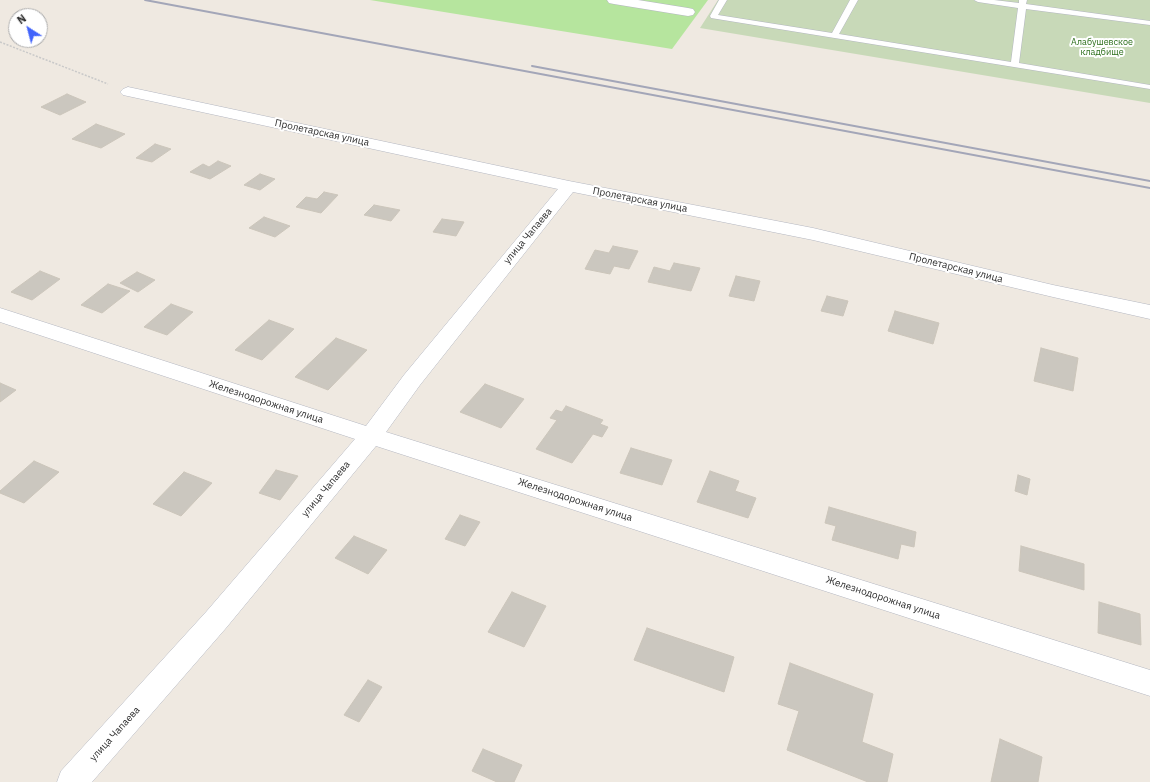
<!DOCTYPE html>
<html>
<head>
<meta charset="utf-8">
<style>
	body { margin:0 }
	#map { position:relative; width:1150px; height:782px; overflow:hidden; background:#efe9e1; font-family:"IBM Plex Sans",sans-serif }
	canvas { display:block }
	.north { position:absolute; left:8px; top:8px; width:40px; height:40px; box-sizing:border-box; background:#fff; border:1px solid #ababab; border-radius:50%; rotate:324deg; font-size:11px; font-weight:700; line-height:16px; text-align:center; color:#2e2e2e }
	.north::after { content:''; display:block; margin:auto; width:14px; height:18px; background:#4264fb; clip-path:polygon(50% 0,100% 100%,50% 72%,0 100%) }
</style>
</head>
<body>
<div id="map">
<canvas width="1150" height="782"></canvas>
<div class="north">N</div>
</div>
<script>
const g = document.querySelector('canvas').getContext('2d');
g.lineJoin = 'round';
function fillPath(path, color) {
  g.fillStyle = color;
  g.fill(path, 'evenodd');
}
function toPath(rows) {
  const path = new Path2D();
  for (const r of rows) {
    path.moveTo(r[0], r[1]);
    for (let i = 2; i < r.length; i += 2) path.lineTo(r[i], r[i + 1]);
  }
  return path;
}
function strokePath(path, color, width, dash) {
  g.strokeStyle = color;
  g.lineWidth = width;
  g.lineCap = dash ? 'butt' : 'round';
  g.setLineDash(dash || []);
  g.stroke(path);
}
function drawText(font, color, halo, rows, align = 'center') {
  g.font = font + ' "IBM Plex Sans",sans-serif';
  g.lineWidth = 4;
  g.setLineDash([]);
  g.textBaseline = 'middle';
  g.strokeStyle = halo;
  g.fillStyle = color;
  for (const [text, x, y, turn = 0] of rows) {
    g.save();
    g.translate(x, y);
    g.rotate((+turn || 0) * Math.PI / 180);
    g.textAlign = isNaN(turn) ? turn : align;
    if (halo) g.strokeText(text, 0, 0);
    g.fillText(text, 0, 0);
    g.restore();
  }
}
const green = toPath([
	[370,0,708,0,672,49]
]);
const cemetery = toPath([
	[718,0,1150,0,1150,103,700,28]
]);
const building = toPath([
	[67,94,86,102,60,115,41,107,67,94],
	[96,124,125,134,101,148,72,139,96,124],
	[155,144,171,149,152,162,136,158,155,144],
	[218,161,231,166,210,179,190,172,203,164,209,167,218,161],
	[260,174,275,179,260,190,244,185,260,174],
	[324,192,338,195,321,213,296,207,306,197,317,199,324,192],
	[374,205,400,210,391,221,364,215,374,205],
	[264,217,290,226,275,237,249,228,264,217],
	[442,219,464,222,456,236,433,232,442,219],
	[613,246,638,251,629,269,614,266,610,274,585,269,595,250,609,253,613,246],
	[674,263,700,268,691,291,648,282,654,267,670,271,674,263],
	[40,271,60,279,32,300,11,292,40,271],
	[137,272,155,280,138,292,120,283,137,272],
	[736,276,760,281,754,301,729,296,736,276],
	[108,284,130,291,102,313,81,305,108,284],
	[827,296,848,301,843,316,821,311,827,296],
	[171,304,193,312,167,335,144,327,171,304],
	[895,311,939,323,933,344,888,331,895,311],
	[269,320,294,329,262,360,235,350,269,320],
	[336,338,367,350,328,390,295,377,336,338],
	[1041,348,1078,358,1073,391,1034,381,1041,348],
	[0,383,16,390,0,402,0,383],
	[485,384,524,399,501,428,460,412,485,384],
	[566,406,603,420,600,424,608,427,602,437,593,434,572,463,536,449,557,420,550,418,556,410,562,412,566,406],
	[631,448,672,460,662,485,620,473,631,448],
	[34,461,59,472,24,503,0,493,0,491,34,461],
	[276,470,298,476,280,500,259,493,276,470],
	[710,471,739,481,735,491,756,498,748,518,697,502,710,471],
	[184,472,212,483,181,516,153,504,184,472],
	[1018,475,1030,479,1027,495,1015,491,1018,475],
	[829,507,916,532,914,547,901,544,898,559,832,540,836,526,825,523,829,507],
	[460,515,480,522,465,546,445,539,460,515],
	[354,536,387,550,368,574,335,558,354,536],
	[1021,546,1084,564,1084,590,1019,571,1021,546],
	[512,592,546,606,524,647,488,632,512,592],
	[1099,602,1140,614,1141,645,1098,633,1099,602],
	[647,628,734,657,724,692,634,660,647,628],
	[790,663,873,694,862,742,893,754,887,782,868,782,787,750,799,711,778,704,790,663],
	[368,680,382,687,359,722,344,715,368,680],
	[1000,739,1042,757,1038,782,991,782,1000,739],
	[483,749,522,765,514,782,497,782,472,771,483,749]
]);
const path = toPath([
	[0,42,108,84]
]);
const service = toPath([
	[719,0,727,0,718,15,832,33,850,0,858,0,839,34,1011,62,1018,8,978,2,974,0,994,0,1019,3,1019,0,1027,0,1026,4,1150,21,1150,25,1026,9,1019,63,1150,85,1150,89,711,18,710,16,719,0]
]);
const minor = toPath([
	[607,0,638,0,688,8,693,9,695,12,693,15,688,16,614,4,609,3,607,0],
	[128,87,569,181,813,228,1053,285,1150,305,1150,319,1053,297,813,240,573,192,420,385,386,432,1150,670,1150,696,376,446,226,628,92,782,57,782,61,771,206,612,355,439,0,322,0,308,366,426,404,375,558,189,123,95,120,92,123,89,128,87]
]);
const rail = toPath([
	[145,0,1150,188],
	[532,66,1150,181]
]);
const farParknames = [
	["Алабушевское",1102,42],
	["кладбище",1102,52]
];
const streetNames = [
	["Пролетарская улица",322,133,12],
	["Пролетарская улица",640,200,11],
	["улица Чапаева",528,236,-50],
	["Пролетарская улица",956,268,14],
	["Железнодорожная улица",266,402,18],
	["улица Чапаева",326,489,-50],
	["Железнодорожная улица",575,500,18],
	["Железнодорожная улица",883,598,18],
	["улица Чапаева",115,734,-48]
];
fillPath(green, '#b6e59e');
fillPath(cemetery, '#c8d9b8');
fillPath(building, '#cbc7bf');
strokePath(building, '#cbc5ba', 1);
strokePath(service, '#b4b7c1', 1);
strokePath(minor, '#b4b7c1', 1);
strokePath(path, '#c9c9c9', 1.5, [2, 1.5]);
fillPath(service, '#fff');
fillPath(minor, '#fff');
strokePath(rail, '#a3a6b8', 2);
drawText('9px', '#2c6e1b', '#fff', farParknames);
drawText('10px', '#2e2e2e', '#fff', streetNames);
</script>
</body>
</html>
